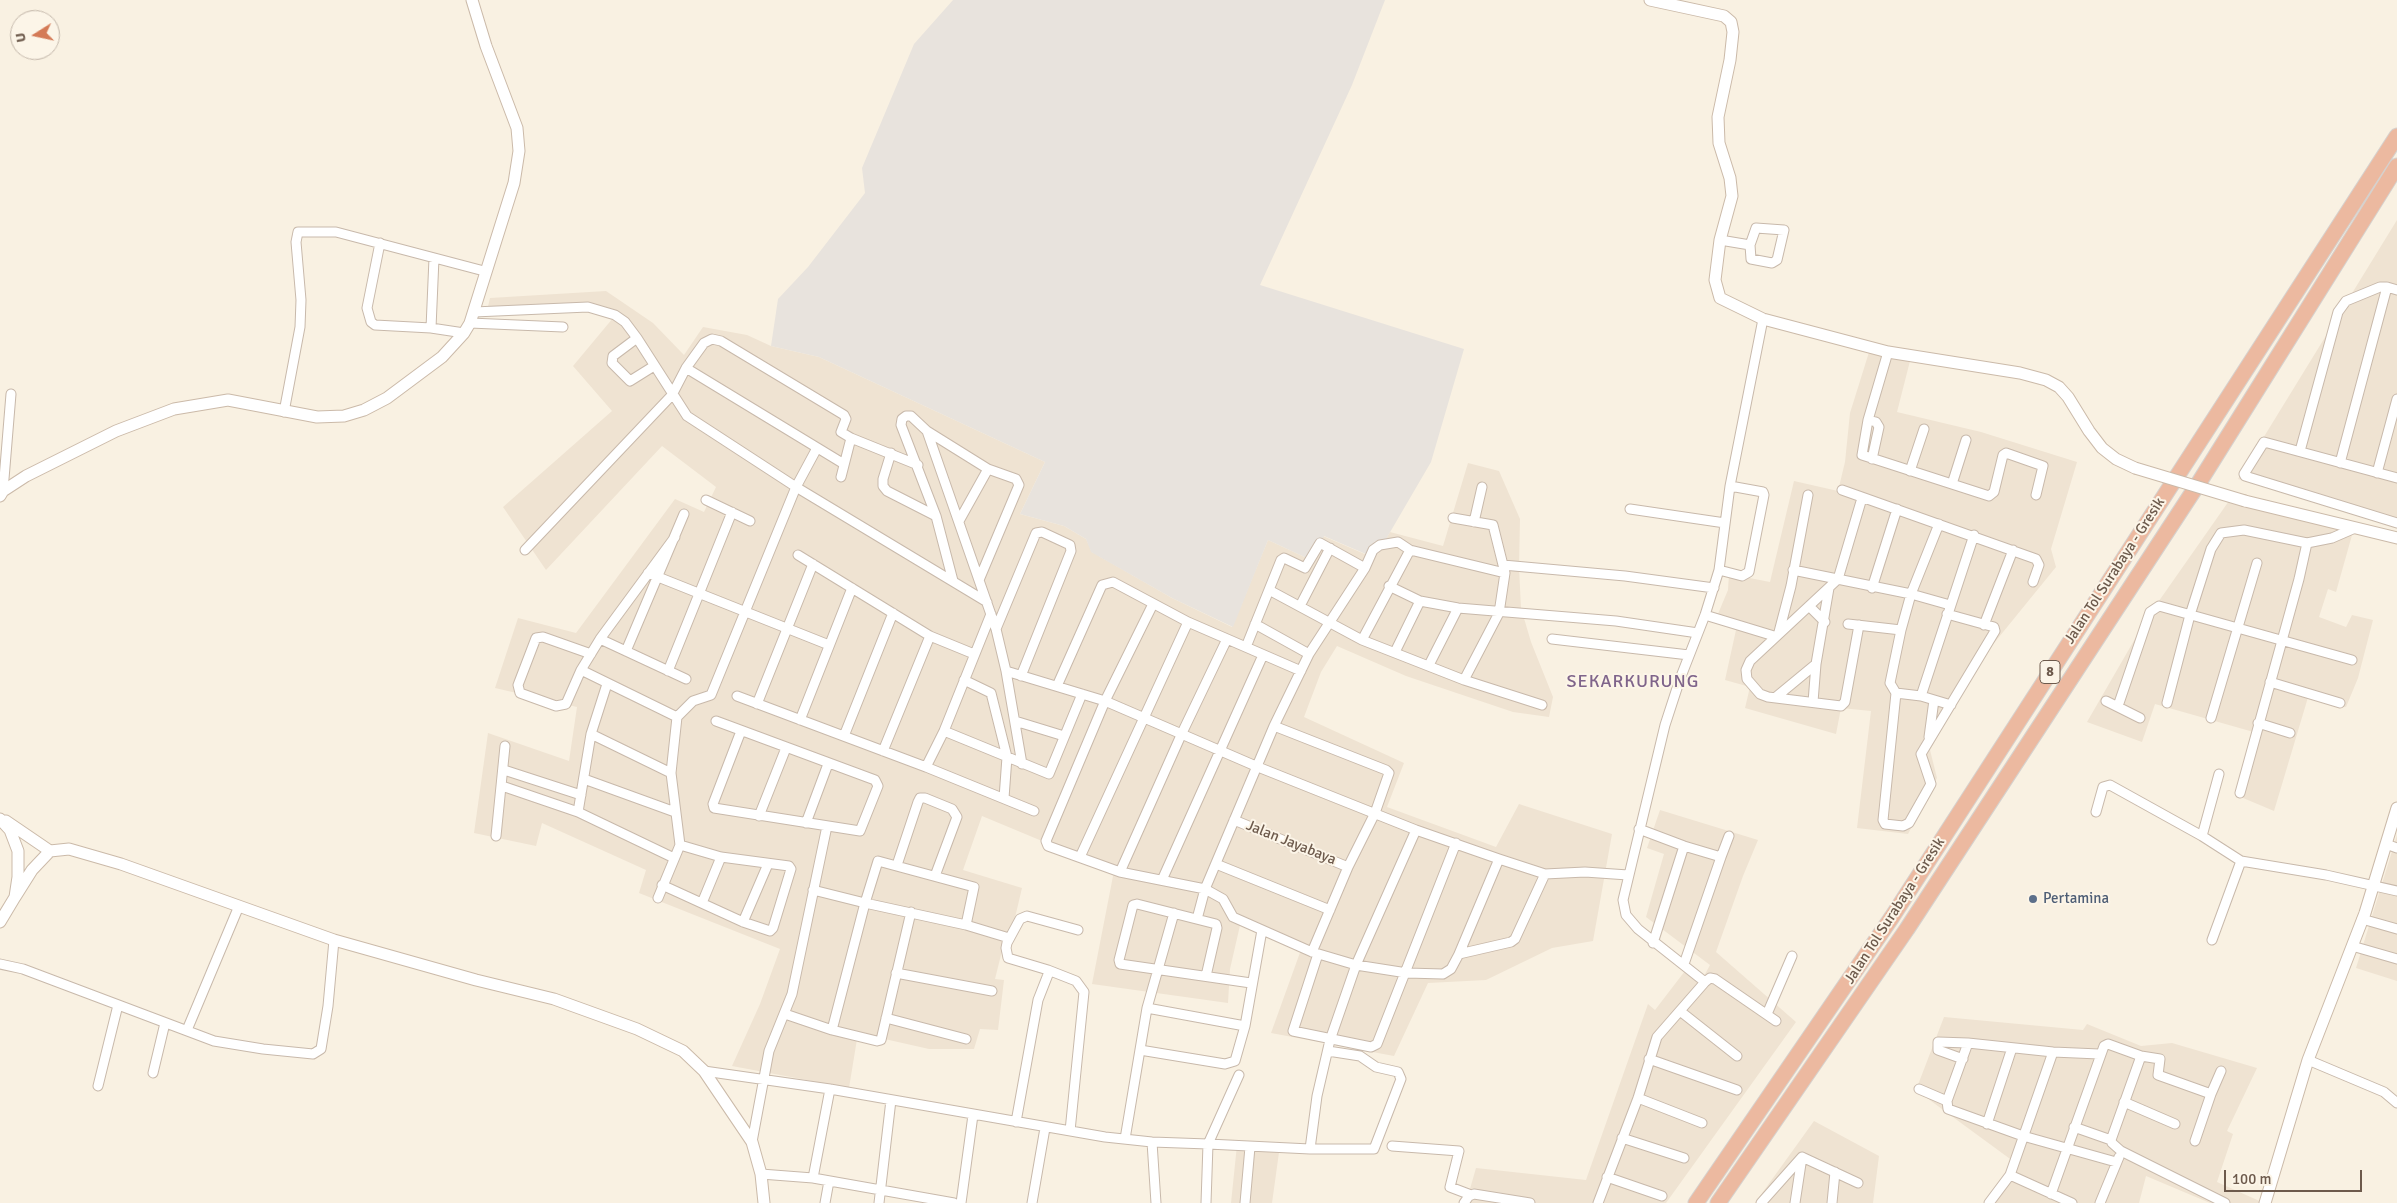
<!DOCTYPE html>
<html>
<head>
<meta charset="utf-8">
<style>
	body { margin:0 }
	#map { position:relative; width:2397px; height:1203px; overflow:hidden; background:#f9f1e2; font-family:Signika,sans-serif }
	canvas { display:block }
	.north { position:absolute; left:10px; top:10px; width:50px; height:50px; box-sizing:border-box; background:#fcf5e8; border:1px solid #c3b7aa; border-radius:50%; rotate:260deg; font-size:14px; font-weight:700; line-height:20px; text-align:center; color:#6d5a4c }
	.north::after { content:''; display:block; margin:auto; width:18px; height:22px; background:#d47a56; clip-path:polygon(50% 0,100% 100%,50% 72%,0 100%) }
	.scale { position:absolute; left:2224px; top:1170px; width:138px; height:22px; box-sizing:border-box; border:2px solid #6d5a4c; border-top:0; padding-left:6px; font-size:15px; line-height:18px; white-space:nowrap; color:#6d5a4c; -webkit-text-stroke:4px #fcf5e8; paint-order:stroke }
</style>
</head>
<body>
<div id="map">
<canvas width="2397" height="1203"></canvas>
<div class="north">U</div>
<div class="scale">100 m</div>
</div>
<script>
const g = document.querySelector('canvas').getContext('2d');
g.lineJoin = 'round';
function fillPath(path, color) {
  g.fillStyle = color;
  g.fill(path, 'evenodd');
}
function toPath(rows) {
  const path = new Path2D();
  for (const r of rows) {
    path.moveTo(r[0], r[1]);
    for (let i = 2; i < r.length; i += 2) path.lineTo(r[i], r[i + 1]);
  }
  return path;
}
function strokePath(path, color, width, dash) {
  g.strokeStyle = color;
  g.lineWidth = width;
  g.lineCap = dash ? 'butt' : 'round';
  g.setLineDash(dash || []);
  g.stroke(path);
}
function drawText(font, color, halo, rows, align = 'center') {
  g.font = font + ' Signika,sans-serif';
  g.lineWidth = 4;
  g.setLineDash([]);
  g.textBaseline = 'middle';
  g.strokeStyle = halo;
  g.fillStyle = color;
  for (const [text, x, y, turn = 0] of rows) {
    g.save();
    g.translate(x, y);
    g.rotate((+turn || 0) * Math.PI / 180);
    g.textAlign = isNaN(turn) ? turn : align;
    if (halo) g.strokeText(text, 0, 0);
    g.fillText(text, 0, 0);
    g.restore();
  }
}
const residential = toPath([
	[2397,220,2397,523,2238,479],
	[606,291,653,323,684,355,703,327,747,335,771,346,819,357,1045,462,1020,514,1064,526,1086,539,1092,552,1172,598,1232,627,1268,540,1311,560,1323,536,1374,558,1390,532,1443,546,1468,463,1499,471,1520,519,1519,567,1521,608,1531,642,1553,697,1549,717,1513,712,1406,676,1337,646,1321,672,1304,717,1404,763,1387,807,1496,847,1519,804,1612,834,1593,941,1552,948,1486,980,1428,983,1394,1056,1271,1033,1302,947,1241,921,1230,969,1228,1003,1092,984,1114,871,982,816,963,870,1022,888,1013,926,1006,935,995,979,1004,980,998,1030,980,1029,974,1049,929,1049,858,1033,849,1088,732,1066,760,1004,780,949,639,893,646,870,542,823,536,846,474,833,488,733,569,761,577,707,495,688,518,618,576,633,675,499,704,512,716,487,662,446,546,570,503,507,612,411,573,366,613,318,598,309,486,315,490,298],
	[1870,349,1910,361,1897,412,1981,432,2077,462,2051,549,2056,567,1986,653,1930,750,1937,778,1908,834,1857,828,1871,711,1841,708,1836,734,1745,708,1750,687,1725,680,1736,630,1715,621,1728,590,1729,574,1770,582,1794,481,1838,491,1845,462,1850,413],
	[2231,498,2354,528,2336,592,2328,589,2319,617,2346,627,2352,615,2373,620,2358,678,2346,707,2309,694,2274,811,2236,795,2257,733,2155,704,2142,742,2087,722,2147,618],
	[1660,810,1758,840,1743,876,1716,952,1796,1022,1666,1203,1466,1203,1476,1168,1586,1180,1648,1004,1655,1010,1688,967,1703,978,1710,965,1646,917,1664,854,1647,848],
	[2397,835,2397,981,2356,968],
	[1944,1017,2083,1030,2087,1024,2141,1046,2172,1043,2257,1068,2227,1131,2233,1134,2217,1182,2264,1203,2210,1203,2146,1176,2139,1203,1988,1203,2017,1164,1916,1090],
	[1814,1121,1879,1156,1873,1203,1755,1203],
	[1237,1145,1280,1145,1272,1203,1231,1203]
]);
const industrial = toPath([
	[953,0,1385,0,1352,85,1260,285,1464,349,1431,462,1375,558,1324,536,1311,560,1268,540,1233,627,1172,598,1091,552,1086,539,1064,526,1020,514,1045,462,819,357,771,346,778,299,808,267,865,193,862,168,914,44]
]);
const street = toPath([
	[1720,240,1750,245,1751,259,1772,263,1777,260,1784,230,1756,228,1750,245],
	[380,243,367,308,371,322,375,325,431,328,464,333],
	[474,312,588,307,615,315,625,322,637,338,687,416,796,487,987,602],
	[470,323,563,327],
	[431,328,434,258],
	[637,338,613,356,612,363,630,381,654,366],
	[1888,352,1868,420,1862,455,1989,496,1994,492,2003,455,2006,453,2043,466,2036,495],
	[686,368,844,464],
	[284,412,300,327,301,300,296,242,298,232,336,232,484,271],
	[1868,420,1876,422,1879,427,1872,459],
	[927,431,988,469,1016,479,1019,485,979,580],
	[851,438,918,465],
	[2300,451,2338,312,2346,301,2380,287,2387,287],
	[891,453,883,479,883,486,887,491,936,516],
	[2340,463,2387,287,2397,290],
	[1910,471,1924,429],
	[2377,473,2397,399],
	[2397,478,2264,442,2244,474,2245,476,2397,523],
	[1952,484,1966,440],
	[1842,490,2036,559,2039,565,2033,582],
	[3,491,11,394],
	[706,500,750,521],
	[1630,509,1725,523],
	[1453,518,1493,525,1505,573,1499,613,1464,680],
	[959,521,988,469],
	[1474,522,1482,487],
	[1939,524,1911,594,1901,630,1890,683,1896,693,1921,696,1951,705],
	[525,550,672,395,686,368,704,343,712,339,721,341,844,415,846,419,841,432,851,438,841,477],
	[798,555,930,636,974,654],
	[1503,565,1625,576,1714,588],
	[1719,570,1742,576,1749,572,1764,495,1763,492,1730,486],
	[1793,570,1911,594,1950,605],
	[648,573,829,645],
	[953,581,936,516,901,425,902,419,906,416,911,416,927,431,996,629,1006,671,1022,764],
	[1389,586,1420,601,1458,608,1616,621,1698,633],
	[1872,588,1897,509],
	[1269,590,1362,640,1464,680,1542,705],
	[1153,604,1105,701,1046,841,1048,846,1120,872,1205,889,1223,899,1233,917,1312,952,1356,965,1407,973,1443,974,1451,969,1459,954,1511,942,1515,939,1545,874],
	[1300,606,1330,548],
	[1809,606,1825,622],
	[1705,615,1774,636],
	[1255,624,1309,654],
	[1848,624,1901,630],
	[1859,625,1845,702,1841,706,1768,697,1760,694,1747,679,1746,670,1750,661,1838,579,1862,498],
	[1984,625,2013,550],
	[996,629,1036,533,1042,532,1070,545,1071,551,1021,676],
	[1779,632,1791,586,1808,495],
	[600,639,686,679],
	[1552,639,1689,655],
	[1362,640,1410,550,1505,573],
	[1246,647,1281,560,1284,558,1305,568,1320,543,1365,568,1373,550,1380,545,1398,542,1410,550],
	[626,651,684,514],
	[1395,652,1420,601],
	[591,654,543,637,536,638,518,685,520,693,556,706,566,704,581,670,600,639,675,537],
	[1429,665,1458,608],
	[581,670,677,717],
	[668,671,732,512],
	[1006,671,1105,701,1258,767,1416,830,1499,859,1545,874,1585,872,1628,875],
	[964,680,991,693,1007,757,1004,798],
	[2270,682,2340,703],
	[1057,686,1102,585,1113,582,1188,622,1301,671],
	[1896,693,1883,820,1885,824,1903,826,1909,823,1931,784,1921,754,1995,631,1994,627,1947,614],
	[737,696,926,767,1034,811],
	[1921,696,1974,535],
	[1776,697,1816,664],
	[2106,701,2140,718],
	[1813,702,1816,664,1829,588],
	[2167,703,2190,615,2211,549,2221,533,2244,530,2307,543,2332,538,2355,528],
	[757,704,813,564],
	[2118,706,2150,612,2159,606,2352,660],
	[2211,718,2257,563],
	[800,720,852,588],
	[716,721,875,780,878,786,860,831,714,808,713,804,741,731],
	[1015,721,1064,736],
	[2258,723,2290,733],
	[1274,726,1386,770,1389,773,1375,813,1348,867,1312,952],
	[944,731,1049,774,1082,694],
	[591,734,671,773],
	[844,736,893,613],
	[1929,737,1934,700],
	[883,751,930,636],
	[926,767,944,731,991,614],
	[504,770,581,795],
	[2219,774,2202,836,2241,861,2326,875,2397,891],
	[584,779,675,812],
	[502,786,578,812,674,858],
	[2240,793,2299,579,2307,543],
	[578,812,591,734,607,684],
	[2096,812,2103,787,2110,785,2202,836],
	[759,816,786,748],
	[1234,820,1348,867],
	[806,823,828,764],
	[1639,829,1684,846,1721,857,1684,964],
	[496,836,505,746],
	[2386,844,2397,848],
	[1080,857,1188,622],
	[1721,857,1729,836],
	[1216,864,1330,910],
	[897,865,918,802,920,798,925,798,952,809,957,817,935,876],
	[1120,872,1182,733,1227,639],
	[1162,880,1263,655],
	[662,885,743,922,770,931,773,928,791,869,789,866,721,857,680,845],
	[813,890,865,903,966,925,974,887,878,861,865,903,832,1030],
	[658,898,680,845,671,773,677,717,693,701,711,695,796,487,817,448],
	[702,903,721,857],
	[1197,919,1205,889,1274,726,1309,654,1365,568],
	[2362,919,2397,929],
	[743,922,768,864],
	[966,925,1009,938],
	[2212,940,2241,861],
	[1653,943,1684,846],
	[2352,946,2397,959],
	[1318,954,1293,1031,1371,1047,1377,1044,1456,843],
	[1459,954,1499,859],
	[0,964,23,969,214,1041,263,1049,313,1054,321,1049,328,1006,334,940],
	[1048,970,1076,981,1084,992,1070,1131],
	[896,973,992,991],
	[1206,976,1217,928,1216,924,1137,904,1133,905,1119,960,1120,964,1251,983],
	[1705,982,1638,929,1626,915,1623,900,1665,725,1680,679,1705,615,1719,570,1730,486,1763,319],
	[1147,1008,1245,1026],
	[1680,1011,1737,1056],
	[785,1014,832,1030,877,1041,881,1040,911,912],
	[1767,1014,1792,956],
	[886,1018,966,1039],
	[187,1030,239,906],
	[1968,1043,1947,1101,1948,1109,2023,1136,2116,1162],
	[1140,1050,1225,1064,1235,1061,1245,1026,1262,930],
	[2141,1056,2111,1140,2112,1143,2121,1151,2225,1203],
	[1649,1059,1737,1090],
	[1963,1059,1938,1050,1938,1042,1968,1043,2053,1052,2099,1054],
	[2308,1060,2384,1092,2397,1103],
	[704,1071,830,1089,1105,1137,1152,1142,1208,1144,1239,1075],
	[153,1073,165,1023],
	[98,1086,118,1005],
	[1919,1089,1947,1101],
	[1638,1098,1702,1123],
	[2124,1102,2175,1124],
	[1016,1122,1038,1000,1049,972,1048,970,1008,958,1006,948,1007,943,1020,919,1027,916,1078,930],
	[1987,1124,2012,1048],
	[2074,1127,2111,1140],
	[1622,1138,1684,1158],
	[1125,1139,1147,1008,1174,913],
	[2195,1141,2211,1094],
	[752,1142,769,1051,792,994,827,826],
	[1152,1142,1156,1203],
	[1392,1146,1459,1151,1450,1187,1471,1195],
	[1310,1149,1374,1149,1401,1079,1398,1072,1376,1067,1360,1056,1328,1051],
	[1802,1157,1858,1183],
	[761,1174,813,1178,954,1203],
	[2010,1175,2072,1203],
	[1607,1177,1662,1196],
	[813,1178,830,1089],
	[2051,1194,2104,1046,2108,1044,2141,1056,2160,1059,2158,1075,2211,1094,2221,1071],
	[825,1203,829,1181],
	[879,1203,891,1100],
	[961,1203,973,1115],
	[1032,1203,1045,1128],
	[1206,1203,1208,1144,1310,1149,1317,1096,1330,1040,1356,965,1416,830],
	[1245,1203,1250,1147],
	[1464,1203,1469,1196,1474,1194,1530,1203],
	[1598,1203,1638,1098,1657,1037,1705,982,1710,978,1715,979,1776,1021],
	[1761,1203,1802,1157],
	[1795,1203,1802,1157],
	[1832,1203,1835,1172],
	[1989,1203,2010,1175,2053,1052],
	[2100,1203,2119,1157]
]);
const secondary = toPath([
	[1650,0,1724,16,1731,22,1733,32,1730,60,1718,117,1719,143,1730,178,1732,196,1720,240,1715,280,1720,298,1763,319,1888,352,2020,373,2046,380,2059,387,2068,397,2089,431,2102,448,2116,459,2135,468],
	[0,496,3,491,26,476,116,431,174,409,228,400,317,417,344,416,364,410,387,398,442,357,464,333,470,323,514,183,519,151,517,128,486,46,472,0],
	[2245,501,2397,538],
	[0,819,10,830,18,851,18,877,15,897,0,922],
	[6,821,50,851],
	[15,897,32,870,50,851,69,849,121,864,334,940,476,980,554,999,637,1029,683,1051,704,1071,752,1142,761,1174,764,1203],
	[2265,1203,2308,1060,2365,913,2397,808]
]);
const highway = toPath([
	[1696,1203,1892,917,2397,136],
	[1718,1203,1907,929,2200,481,2397,166]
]);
const secondaryBridge = toPath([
	[2135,468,2245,501]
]);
const markers = [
	[2033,899,5,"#5c6f8a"]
];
const shields = [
	[2050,672,20]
];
const shieldNames = [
	["8",2050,672]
];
const streetNames = [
	["Jalan Tol Surabaya - Gresik",2115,571,-57],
	["Jalan Jayabaya",1291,843,22],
	["Jalan Tol Surabaya - Gresik",1895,911,-57]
];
const serviceNames = [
	["Pertamina",2043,899]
];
const quarterNames = [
	["SEKARKURUNG",1633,682]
];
fillPath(residential, '#efe3d2');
fillPath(industrial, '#e8e3dd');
strokePath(street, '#c8b9ab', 11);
strokePath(secondary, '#cbbaa9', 13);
strokePath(highway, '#d6d1cd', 17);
strokePath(street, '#fff', 9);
strokePath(secondary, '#fff', 11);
strokePath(highway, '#ecb9a0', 15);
strokePath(secondaryBridge, '#cbbaa9', 13, []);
strokePath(secondaryBridge, '#fff', 11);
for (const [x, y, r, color] of markers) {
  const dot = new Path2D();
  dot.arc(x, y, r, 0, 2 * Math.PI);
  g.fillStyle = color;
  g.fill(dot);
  strokePath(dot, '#fcf5e8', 2);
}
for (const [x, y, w] of shields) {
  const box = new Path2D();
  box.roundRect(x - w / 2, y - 11.5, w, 23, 4);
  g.fillStyle = '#fcf5e8';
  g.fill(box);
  strokePath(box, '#6d5a4c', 1);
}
drawText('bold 14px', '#6d5a4c', null, shieldNames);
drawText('15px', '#6d5a4c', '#fcf5e8', streetNames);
drawText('15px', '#4e5e75', '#fcf5e8', serviceNames, 'left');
g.letterSpacing = '1px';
drawText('18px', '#7f648a', '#fcf5e8', quarterNames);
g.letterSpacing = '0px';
</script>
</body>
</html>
